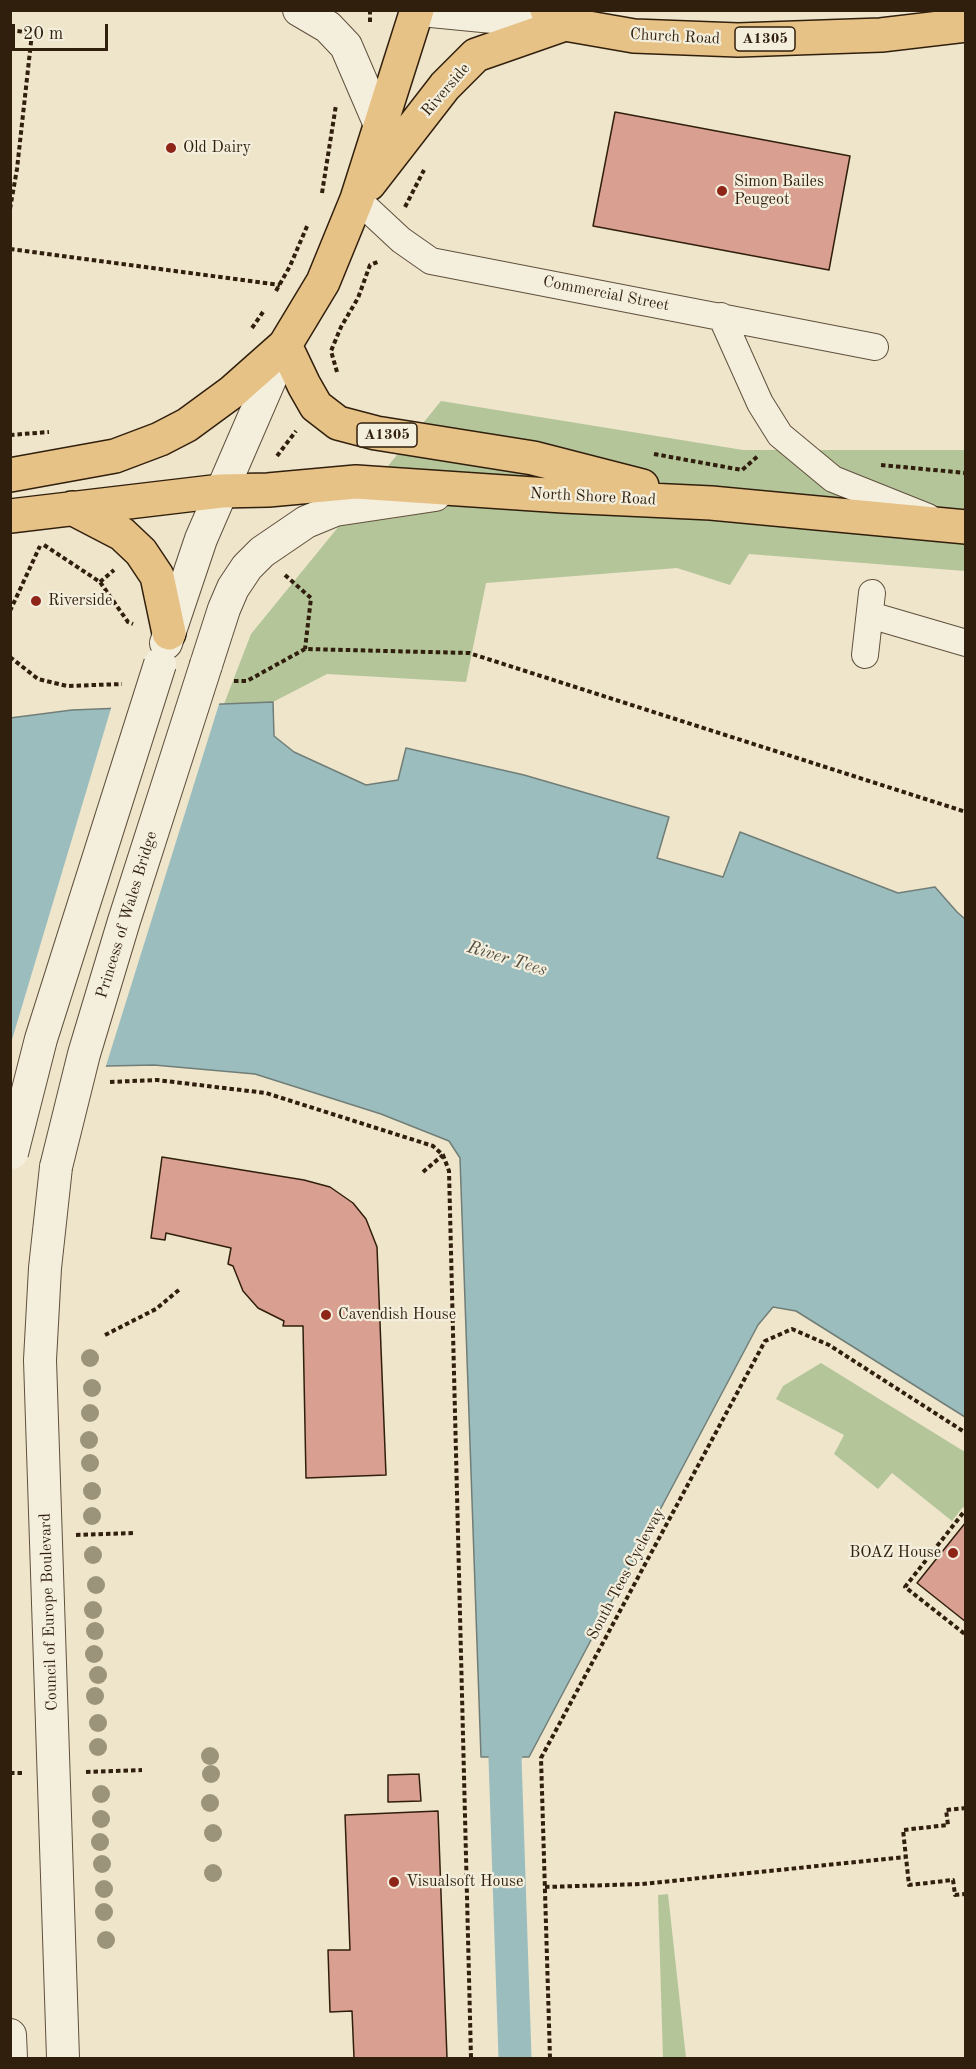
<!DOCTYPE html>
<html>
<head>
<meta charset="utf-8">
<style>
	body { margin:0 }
	#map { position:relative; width:976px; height:2069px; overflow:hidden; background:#eee5cb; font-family:"Old Standard TT",serif }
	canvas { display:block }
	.frame { position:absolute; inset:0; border:12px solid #311f0d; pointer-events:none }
	.scale { position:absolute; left:12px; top:24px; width:96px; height:27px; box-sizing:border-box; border:3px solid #311f0d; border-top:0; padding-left:8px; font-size:18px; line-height:21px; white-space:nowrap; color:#311f0d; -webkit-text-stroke:4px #f4eedd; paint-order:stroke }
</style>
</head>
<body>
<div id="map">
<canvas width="976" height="2069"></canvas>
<div class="frame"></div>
<div class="scale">20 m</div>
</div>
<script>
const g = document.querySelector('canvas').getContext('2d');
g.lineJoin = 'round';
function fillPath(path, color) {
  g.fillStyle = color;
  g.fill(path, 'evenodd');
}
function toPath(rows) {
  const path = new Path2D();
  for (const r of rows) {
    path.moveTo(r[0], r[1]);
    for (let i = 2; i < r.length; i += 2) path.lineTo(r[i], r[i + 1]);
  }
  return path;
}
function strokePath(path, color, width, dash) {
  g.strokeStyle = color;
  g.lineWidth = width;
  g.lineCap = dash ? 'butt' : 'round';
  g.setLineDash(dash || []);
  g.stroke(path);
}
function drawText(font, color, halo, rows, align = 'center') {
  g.font = font + ' "Old Standard TT",serif';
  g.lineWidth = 4.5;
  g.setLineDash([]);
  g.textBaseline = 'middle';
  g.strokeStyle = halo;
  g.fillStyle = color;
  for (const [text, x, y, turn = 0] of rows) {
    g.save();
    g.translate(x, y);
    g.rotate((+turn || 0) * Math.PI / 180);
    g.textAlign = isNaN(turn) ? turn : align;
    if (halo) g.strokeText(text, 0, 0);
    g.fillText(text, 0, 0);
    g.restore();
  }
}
const green = toPath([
	[441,401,743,450,965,450,965,571,749,554,730,585,677,568,486,583,466,682,327,674,273,702,224,704,251,634],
	[821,1363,965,1452,965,1509,963,1507,952,1521,892,1473,878,1489,834,1454,844,1435,776,1399,783,1386],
	[668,1894,686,2058,663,2058,658,1895]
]);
const water = toPath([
	[273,702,274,736,294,752,366,785,398,780,406,748,524,775,669,817,657,858,723,877,740,832,898,893,935,887,957,912,965,919,965,1417,796,1311,773,1307,758,1325,529,1757,481,1757,460,1158,449,1141,381,1114,255,1074,154,1065,61,1067,11,1076,10,718,72,710,273,702]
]);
const pier = toPath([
	[220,701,105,1069,61,1070,10,1079,11,1043,112,705]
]);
const canal = toPath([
	[515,2058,505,1758,516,1714]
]);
const building = toPath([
	[615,112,850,156,829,270,593,226,615,112],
	[162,1157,304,1180,330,1187,353,1203,366,1219,377,1247,386,1475,306,1478,303,1326,283,1326,284,1321,258,1308,243,1291,233,1266,228,1264,231,1248,166,1233,165,1240,151,1238,162,1157],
	[966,1522,966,1622,917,1583,966,1522],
	[419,1774,421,1801,388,1802,388,1775,419,1774],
	[438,1811,447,2058,354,2058,352,2011,330,2012,328,1950,350,1950,345,1815,438,1811]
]);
const path = toPath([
	[370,10,370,25],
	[10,30,32,33,17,169,10,209],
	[322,193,336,105],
	[405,207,424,170],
	[10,249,280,285],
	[276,291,290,266,308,224],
	[252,328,263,312],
	[337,372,331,351,341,327,358,298,370,265,380,261],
	[10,435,49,432],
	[654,454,742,470,759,455],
	[277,456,296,431],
	[881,465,966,473],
	[44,545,100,582,128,622,133,624],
	[285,575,311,598,305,649],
	[100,582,114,570],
	[10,611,40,546],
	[10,657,38,679,67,686,122,684],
	[234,681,247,681,305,649,469,653,966,812],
	[110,1082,157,1080,266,1093,433,1146,443,1155,449,1171,471,2058],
	[423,1172,443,1155],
	[105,1335,156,1309,180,1289],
	[963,1513,905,1587,966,1635],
	[76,1535,135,1533],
	[86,1772,142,1770],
	[10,1773,22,1773],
	[966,1808,946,1810,948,1825,903,1830,909,1885,953,1880,955,1895,966,1894],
	[545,1887,642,1884,905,1857],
	[550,2058,541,1758,765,1341,792,1329,829,1345,966,1433]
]);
const minor = toPath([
	[357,199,401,240,431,261,875,347],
	[721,316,760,403,780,435,833,479,928,517],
	[870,615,966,643],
	[865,655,872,593]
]);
const tertiary = toPath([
	[299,10,328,27,346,46,380,125],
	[421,10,565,24],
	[166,643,201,539,285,345],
	[206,665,224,609,233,588,247,567,262,552,306,522,335,510,435,495],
	[56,1167,45,1268,40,1360,63,2058],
	[10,2035,11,2058]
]);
const primary = toPath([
	[547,10,565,24,634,36,738,40,881,35,966,25],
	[369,184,445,86,476,55,565,24],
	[285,345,304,385,316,406,338,423,376,433,533,458,642,486],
	[10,475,115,456,160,439,187,425,232,392,285,345,323,282,357,199,417,10],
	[72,508,122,534,141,552,157,576,169,633],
	[10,516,221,491,268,490,356,482,563,496,711,503,966,527]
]);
const tertiaryBridge = toPath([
	[12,1153,41,1039,160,664],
	[56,1167,84,1054,124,921,206,665]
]);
const trees = [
	[90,1358],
	[92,1388],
	[90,1413],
	[89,1440],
	[90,1463],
	[92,1491],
	[92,1516],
	[93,1555],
	[96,1585],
	[93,1610],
	[95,1631],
	[94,1654],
	[98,1675],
	[95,1696],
	[98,1723],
	[98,1747],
	[210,1756],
	[211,1774],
	[101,1794],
	[210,1803],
	[101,1819],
	[213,1833],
	[100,1842],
	[102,1864],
	[213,1873],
	[104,1889],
	[104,1912],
	[106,1940]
];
const markers = [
	[171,148,6,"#8f2418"],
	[722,191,6,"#8f2418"],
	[36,601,6,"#8f2418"],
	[326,1315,6,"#8f2418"],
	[953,1553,6,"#8f2418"],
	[394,1882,6,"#8f2418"]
];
const shields = [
	[765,39,60],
	[387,435,60]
];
const shieldNames = [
	["A1305",765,39],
	["A1305",387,435]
];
const streetNames = [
	["Church Road",675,37,3],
	["Riverside",446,90,-49],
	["Commercial Street",606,294,11],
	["North Shore Road",593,497,3],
	["Princess of Wales Bridge",127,915,-73],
	["South Tees Cycleway",626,1574,-62],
	["Council of Europe Boulevard",49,1612,-92]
];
const poiNames = [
	["Old Dairy",183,148],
	["Simon Bailes",734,182],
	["Peugeot",734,200],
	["Riverside",48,601],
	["Cavendish House",338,1315],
	["BOAZ House",941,1553,"right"],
	["Visualsoft House",406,1882]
];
const waterNames = [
	["River Tees",507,959,17]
];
fillPath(green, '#b5c59a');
fillPath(water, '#9bbdbe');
strokePath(water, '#717e77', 1.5);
fillPath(pier, '#eee5cb');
strokePath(canal, '#9bbdbe', 33);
fillPath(building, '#d99f91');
strokePath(building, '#311f0d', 1.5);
strokePath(minor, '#60503c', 28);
strokePath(tertiary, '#60503c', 34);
strokePath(primary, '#311f0d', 36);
strokePath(path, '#311f0d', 4, [4.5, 3]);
strokePath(minor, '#f4eedd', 26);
strokePath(tertiary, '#f4eedd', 32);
strokePath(primary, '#e7c286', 33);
strokePath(tertiaryBridge, '#60503c', 34, []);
strokePath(tertiaryBridge, '#f4eedd', 32);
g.fillStyle = '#9c947a';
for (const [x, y] of trees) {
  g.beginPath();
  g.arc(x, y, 9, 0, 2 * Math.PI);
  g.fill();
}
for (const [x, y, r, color] of markers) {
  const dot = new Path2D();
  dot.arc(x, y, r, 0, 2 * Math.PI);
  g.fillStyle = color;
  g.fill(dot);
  strokePath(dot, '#f4eedd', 2);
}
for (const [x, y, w] of shields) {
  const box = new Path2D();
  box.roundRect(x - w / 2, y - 12, w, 24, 4.5);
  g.fillStyle = '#f4eedd';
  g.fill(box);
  strokePath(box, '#311f0d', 1.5);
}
drawText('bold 15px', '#311f0d', null, shieldNames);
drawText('16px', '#311f0d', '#f4eedd', streetNames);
drawText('16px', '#311f0d', '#f4eedd', poiNames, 'left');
drawText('italic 18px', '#514e42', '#f4eedd', waterNames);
</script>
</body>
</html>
